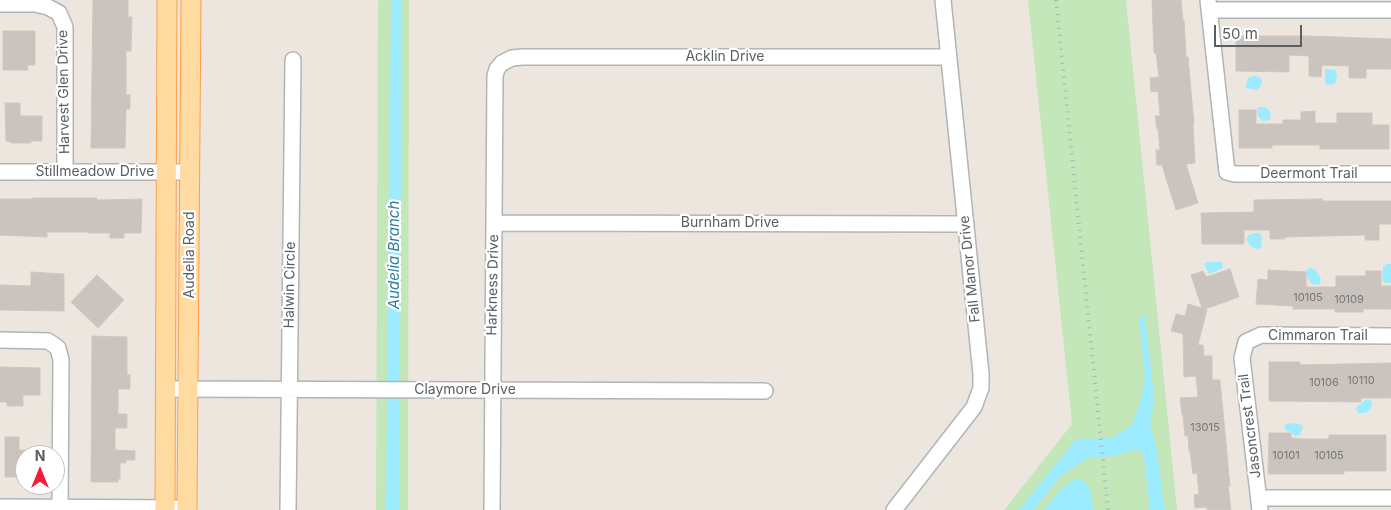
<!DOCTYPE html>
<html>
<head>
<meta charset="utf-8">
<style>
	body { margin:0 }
	#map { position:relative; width:1391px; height:510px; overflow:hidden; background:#ede6df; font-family:Inter,sans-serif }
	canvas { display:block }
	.north { position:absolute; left:15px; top:445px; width:50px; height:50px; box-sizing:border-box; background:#fff; border:1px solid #bcbfc0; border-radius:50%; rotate:0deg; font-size:14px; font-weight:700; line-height:20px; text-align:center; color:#585e61 }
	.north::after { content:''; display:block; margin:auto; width:18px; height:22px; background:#f71a3d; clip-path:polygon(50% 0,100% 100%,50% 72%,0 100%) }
	.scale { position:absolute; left:1214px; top:25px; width:88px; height:22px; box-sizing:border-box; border:2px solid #585e61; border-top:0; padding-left:6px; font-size:15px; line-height:18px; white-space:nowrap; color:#585e61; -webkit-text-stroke:4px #fff; paint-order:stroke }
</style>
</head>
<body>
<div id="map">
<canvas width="1391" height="510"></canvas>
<div class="north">N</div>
<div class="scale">50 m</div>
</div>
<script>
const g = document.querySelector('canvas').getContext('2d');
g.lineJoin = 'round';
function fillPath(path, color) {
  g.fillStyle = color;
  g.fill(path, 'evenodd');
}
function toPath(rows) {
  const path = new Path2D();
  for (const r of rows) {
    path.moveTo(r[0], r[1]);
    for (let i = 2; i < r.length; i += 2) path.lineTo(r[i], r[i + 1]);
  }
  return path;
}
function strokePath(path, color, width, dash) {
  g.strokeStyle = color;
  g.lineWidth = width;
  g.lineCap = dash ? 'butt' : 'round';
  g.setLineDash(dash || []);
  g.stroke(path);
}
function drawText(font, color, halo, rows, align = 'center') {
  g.font = font + ' Inter,sans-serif';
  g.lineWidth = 4.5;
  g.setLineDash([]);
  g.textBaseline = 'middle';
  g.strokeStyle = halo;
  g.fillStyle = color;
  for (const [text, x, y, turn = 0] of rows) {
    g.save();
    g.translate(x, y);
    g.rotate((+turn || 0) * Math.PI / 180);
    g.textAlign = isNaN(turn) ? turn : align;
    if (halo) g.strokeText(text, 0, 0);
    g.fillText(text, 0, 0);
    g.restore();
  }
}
const green = toPath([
	[378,0,409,0,408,510,376,510],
	[1028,0,1126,0,1177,510,1004,510,1072,424]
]);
const water = toPath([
	[391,0,402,0,399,510,386,510],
	[1325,69,1335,70,1337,75,1335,84,1327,85,1325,82],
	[1254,76,1260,77,1262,81,1261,86,1257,90,1245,88,1248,78],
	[1261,107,1267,108,1271,113,1270,120,1263,121,1258,116,1257,108],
	[1254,233,1260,233,1262,236,1261,248,1257,249,1251,247,1246,239,1249,235],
	[1207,262,1222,262,1223,268,1209,274,1204,264],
	[1386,264,1391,264,1391,283,1386,283,1383,282,1382,277,1383,268],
	[1310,268,1315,269,1321,279,1320,284,1313,285,1307,278,1306,270],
	[1145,316,1154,398,1150,427,1155,440,1165,510,1150,510,1144,458,1140,450,1134,450,1115,456,1088,458,1060,476,1034,510,1019,510,1076,439,1111,438,1131,426,1140,404,1145,378,1139,317],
	[1365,400,1369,400,1372,402,1371,408,1366,413,1359,413,1357,412,1356,408],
	[1295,423,1301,425,1303,427,1300,435,1295,436,1289,431,1286,430,1284,427,1286,424],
	[1076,478,1087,483,1091,493,1093,510,1044,510,1061,489]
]);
const building = toPath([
	[93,0,128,0,128,17,132,17,131,51,126,51,126,95,130,95,130,109,126,109,125,148,91,148,93,0],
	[1152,0,1181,0,1183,20,1184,20,1186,57,1188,57,1194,124,1193,124,1195,163,1186,164,1198,203,1176,210,1162,165,1157,165,1156,150,1160,150,1158,128,1157,129,1155,116,1160,116,1158,91,1151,92,1150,78,1159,77,1156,53,1154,53,1152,0],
	[3,31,35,31,35,65,27,65,28,70,3,70,3,31],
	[1236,36,1310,36,1391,39,1391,69,1366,69,1366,78,1349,78,1349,66,1322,65,1321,77,1309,76,1309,56,1289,55,1289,72,1236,71,1236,36],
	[5,103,20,103,20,116,42,116,42,141,31,141,31,143,11,143,11,142,6,141,5,103],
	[1239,110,1256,110,1256,124,1283,124,1283,120,1301,120,1301,112,1315,111,1315,123,1337,123,1337,113,1372,113,1372,125,1389,125,1389,149,1320,149,1320,145,1272,145,1272,148,1239,148,1239,110],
	[33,198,97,198,97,200,142,199,141,233,124,233,124,238,110,238,110,233,89,233,89,232,47,232,47,237,0,235,0,199,33,199,33,198],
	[1322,199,1322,201,1391,201,1391,224,1379,224,1379,240,1365,240,1365,235,1285,237,1285,239,1270,239,1270,230,1244,230,1244,244,1202,244,1201,213,1254,212,1254,200,1322,199],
	[1230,269,1239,297,1205,309,1207,309,1198,345,1203,345,1204,356,1212,356,1212,380,1220,380,1230,486,1228,486,1231,510,1207,510,1207,507,1195,508,1194,495,1199,494,1197,473,1193,474,1190,451,1189,451,1188,436,1185,436,1183,415,1182,415,1180,398,1198,397,1196,376,1184,377,1183,334,1171,331,1176,314,1185,316,1188,304,1202,308,1191,275,1203,271,1206,277,1230,269],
	[1268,270,1306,272,1306,287,1336,287,1336,276,1366,276,1366,271,1381,271,1381,286,1391,286,1391,309,1363,309,1363,312,1335,312,1335,309,1293,309,1293,306,1256,304,1258,279,1268,280,1268,270],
	[31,272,64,274,64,311,0,310,0,285,31,286,31,272],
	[97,275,124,300,98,328,71,302,97,275],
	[92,336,127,337,127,375,130,375,130,389,118,389,118,414,127,414,127,428,115,428,115,450,135,451,135,460,126,460,126,463,120,463,120,479,118,479,118,482,91,482,92,336],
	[1269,362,1300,362,1300,365,1391,363,1391,398,1361,398,1361,402,1269,401,1269,362],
	[0,367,40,368,40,395,23,395,23,406,7,406,7,402,0,402,0,367],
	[1269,433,1291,433,1291,438,1303,439,1329,439,1329,435,1386,435,1386,471,1344,471,1344,474,1268,474,1269,433],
	[5,437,19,437,19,450,25,450,25,477,5,477,5,437]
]);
const minor = toPath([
	[1208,0,1227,172,1235,174,1391,174],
	[0,4,35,4,48,7,59,13,65,27,65,172],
	[1209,10,1391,10],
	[0,172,191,172],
	[494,223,966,224],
	[0,340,48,341,58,348,61,360,60,507],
	[165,389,765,391],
	[1259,498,1391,498],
	[0,507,187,508],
	[288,510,293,60],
	[492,510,495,76,497,69,502,63,512,58,522,57,949,57],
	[894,510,974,407,981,388,981,374,943,0],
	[1260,510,1242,358,1246,342,1261,335,1391,336]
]);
const major = toPath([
	[165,510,167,0],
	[187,510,191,0]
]);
const rail = toPath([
	[1056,0,1108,510]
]);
const numberNames = [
	["10105",1308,298],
	["10109",1349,300],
	["10110",1361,381],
	["10106",1324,383],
	["13015",1205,428],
	["10101",1286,456],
	["10105",1329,456]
];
const streetNames = [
	["Acklin Drive",725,57],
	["Harvest Glen Drive",64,92,-91],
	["Stillmeadow Drive",95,172],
	["Deermont Trail",1309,174],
	["Burnham Drive",730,223],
	["Audelia Road",190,255,-90],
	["Fall Manor Drive",970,269,-96],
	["Halwin Circle",290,285,-89],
	["Harkness Drive",493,285,-89],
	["Cimmaron Trail",1318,336],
	["Claymore Drive",465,390],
	["Jasoncrest Trail",1250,426,-97]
];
const waterNames = [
	["Audelia Branch",394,255,-90]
];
fillPath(green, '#c3e7b8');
fillPath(water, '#9cebff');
fillPath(building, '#cac3be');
strokePath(building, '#d2c6bd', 1);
strokePath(minor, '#b0b5b8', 18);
strokePath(major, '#fd9f48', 21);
strokePath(minor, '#fff', 15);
strokePath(major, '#ffdaa1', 19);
strokePath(rail, '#afb0b1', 4, [1, 6]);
drawText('11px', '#747778', null, numberNames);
drawText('14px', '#585e61', '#fff', streetNames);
drawText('italic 15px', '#2d7e9c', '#fff', waterNames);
</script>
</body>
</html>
